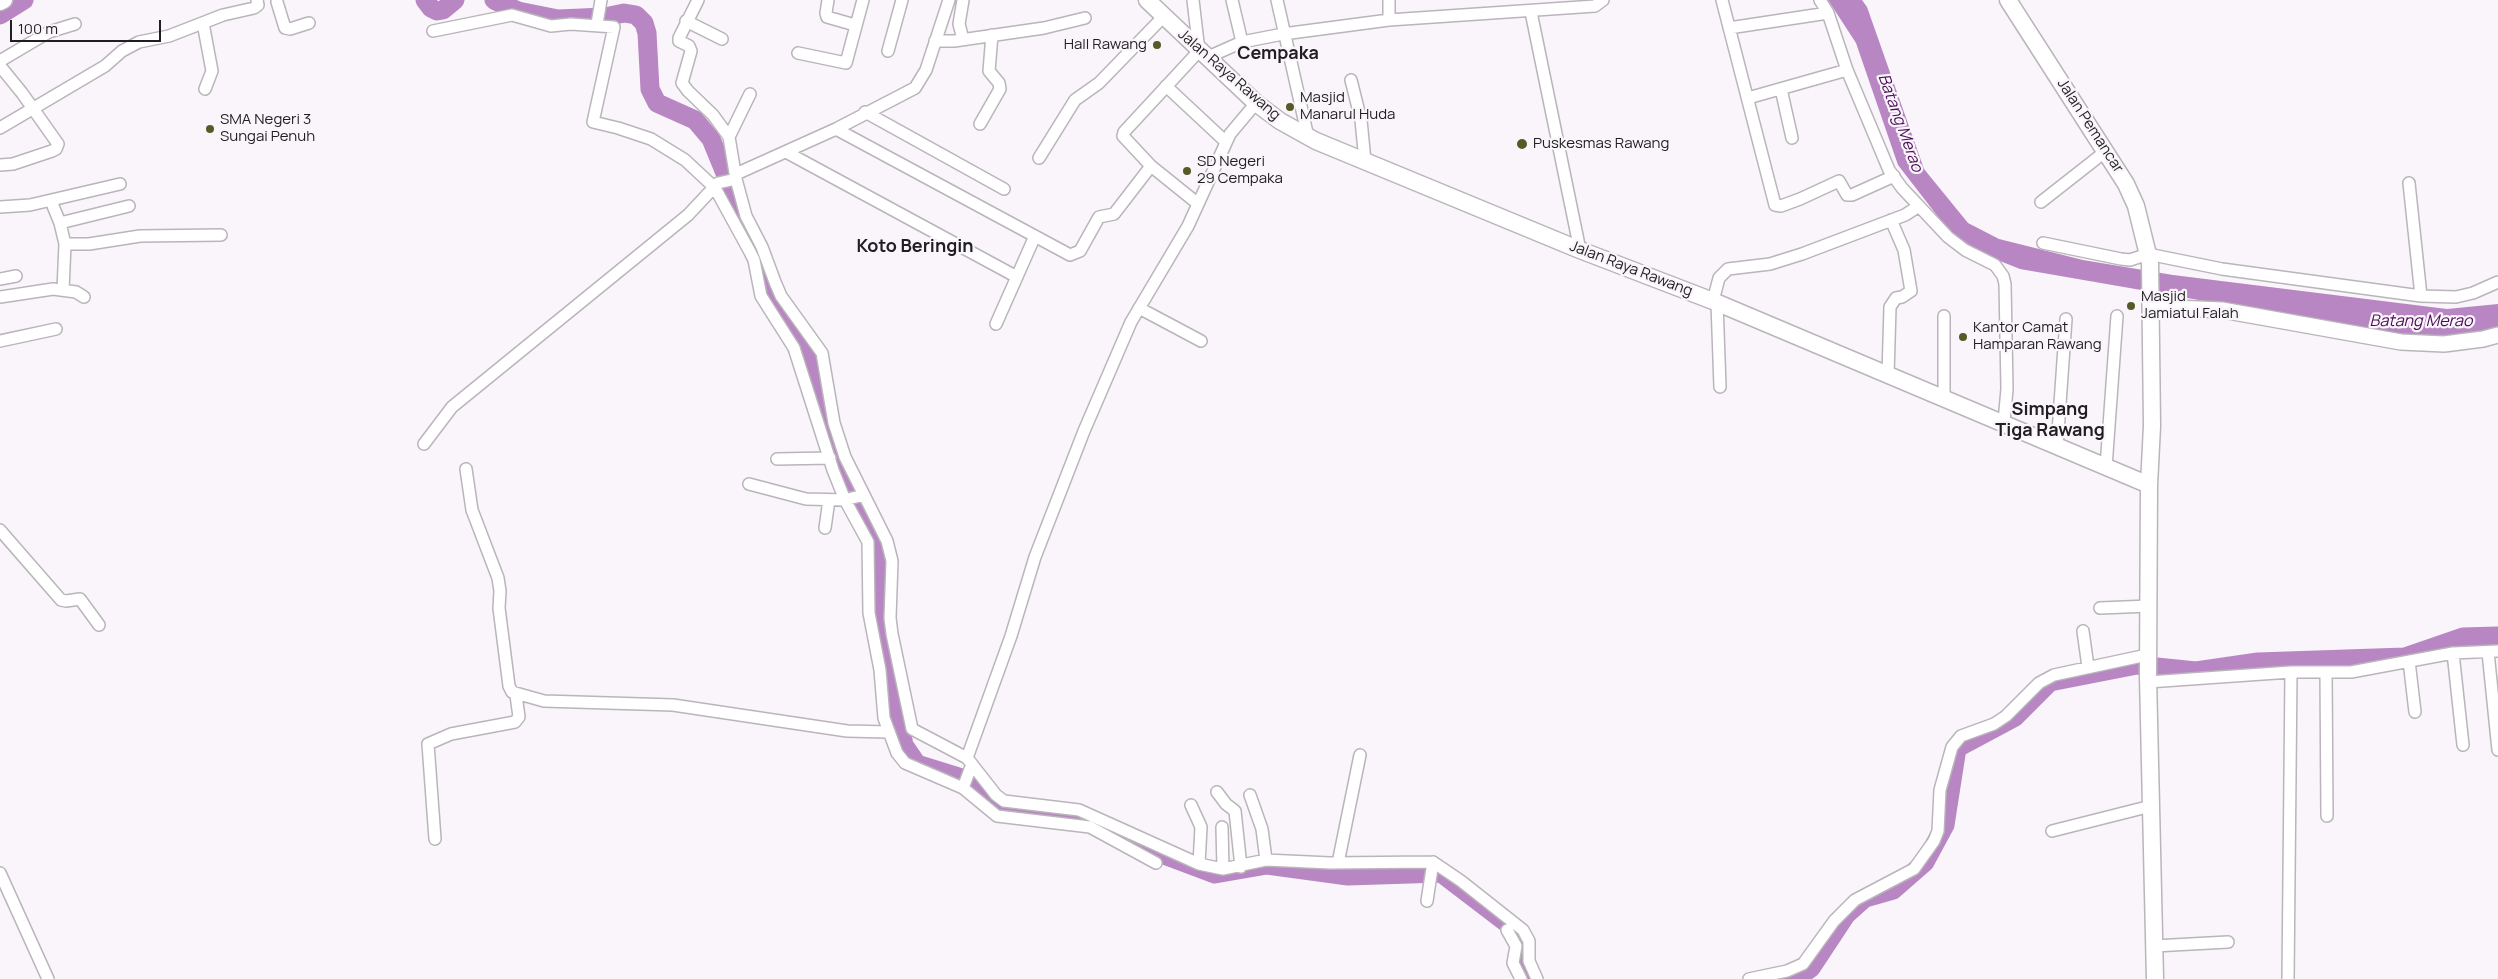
<!DOCTYPE html>
<html>
<head>
<meta charset="utf-8">
<style>
	body { margin:0 }
	#map { position:relative; width:2498px; height:979px; overflow:hidden; background:#f9f5fa; font-family:Manrope,sans-serif }
	canvas { display:block }
	.scale { position:absolute; left:10px; top:20px; width:151px; height:22px; box-sizing:border-box; border:2px solid #201e20; border-top:0; padding-left:6px; font-size:15px; line-height:18px; white-space:nowrap; color:#201e20; -webkit-text-stroke:4px #f9f5fa; paint-order:stroke }
</style>
</head>
<body>
<div id="map">
<canvas width="2498" height="979"></canvas>
<div class="scale">100 m</div>
</div>
<script>
const g = document.querySelector('canvas').getContext('2d');
g.lineJoin = 'round';
function fillPath(path, color) {
  g.fillStyle = color;
  g.fill(path, 'evenodd');
}
function toPath(rows) {
  const path = new Path2D();
  for (const r of rows) {
    path.moveTo(r[0], r[1]);
    for (let i = 2; i < r.length; i += 2) path.lineTo(r[i], r[i + 1]);
  }
  return path;
}
function strokePath(path, color, width, dash) {
  g.strokeStyle = color;
  g.lineWidth = width;
  g.lineCap = dash ? 'butt' : 'round';
  g.setLineDash(dash || []);
  g.stroke(path);
}
function drawText(font, color, halo, rows, align = 'center') {
  g.font = font + ' Manrope,sans-serif';
  g.lineWidth = 4.5;
  g.setLineDash([]);
  g.textBaseline = 'middle';
  g.strokeStyle = halo;
  g.fillStyle = color;
  for (const [text, x, y, turn = 0] of rows) {
    g.save();
    g.translate(x, y);
    g.rotate((+turn || 0) * Math.PI / 180);
    g.textAlign = isNaN(turn) ? turn : align;
    if (halo) g.strokeText(text, 0, 0);
    g.fillText(text, 0, 0);
    g.restore();
  }
}
const water = toPath([
	[1828,0,1862,0,1867,7,1924,169,1968,223,1999,239,2083,260,2173,275,2447,309,2498,304,2498,328,2459,338,2418,338,2020,269,1975,251,1946,227,1898,165,1856,43]
]);
const stream = toPath([
	[495,1,496,0]
]);
const river = toPath([
	[425,0,431,8,437,11,443,10,455,0],
	[494,0,518,11,558,19,605,17,624,13,636,15,644,23,647,33,650,89,657,103,695,120,711,139,752,239,769,298,816,367,827,431,883,562,879,620,904,745,917,764,975,782,1001,807,1096,821,1127,841,1215,874,1267,865,1348,876,1441,873,1517,931,1527,976,1529,979],
	[0,15,24,0],
	[1782,979,1800,976,1811,968,1846,915,1865,898,1893,890,1925,862,1945,825,1957,748,2015,717,2050,682,2137,665,2196,671,2258,662,2405,657,2463,637,2498,636]
]);
const minor = toPath([
	[698,0,679,38,679,41,689,46,691,51,682,83,688,91,713,115,729,137,736,179,746,216,762,247,775,282,781,296,822,353,834,423,845,457,887,541,892,561,890,618,892,634,912,729,967,758,996,795,1004,801,1079,810,1199,864,1223,869,1266,860,1330,863,1433,862,1461,881,1523,930,1529,941,1529,961,1537,979],
	[828,0,826,13,827,17,855,25],
	[1193,0,1199,51,1124,132,1123,136,1151,166,1197,203],
	[1232,0,1242,42],
	[1277,0,1308,137],
	[1722,0,1775,205,1781,206,1800,199,1839,181,1847,195,1852,195,1894,176],
	[1820,0,1828,13,1847,70,1889,170,1902,188,1948,237,1965,250,1995,265,2003,276,2005,284,2007,389,2004,422],
	[277,2,285,28,290,29,309,23],
	[1531,12,1580,250],
	[1389,20,1389,0],
	[686,21,722,39],
	[203,23,212,71,205,89],
	[597,24,601,0],
	[1729,28,1828,13],
	[433,31,512,15,551,26,571,24,614,27,593,122,618,128,651,139,685,160,715,188,750,252,754,260,761,296,794,348,833,470,845,500,868,542,869,613,880,670,884,718,897,753,905,763,963,788,997,816,1090,827,1156,863],
	[963,39,959,24,963,0],
	[935,41,954,41,1044,28,1085,18],
	[888,51,902,0],
	[798,53,846,63,863,0],
	[1206,58,1242,42,1283,34,1389,20,1595,6,1603,0],
	[0,61,49,32,75,24],
	[0,66,22,93,58,144,56,149,52,151,13,164,0,165],
	[1351,80,1361,120,1365,161],
	[1166,86,1226,142],
	[1781,89,1792,138],
	[1748,98,1847,70],
	[865,112,1004,189],
	[980,124,1000,89,999,83,989,71,992,35],
	[0,128,105,66,122,51,139,42,169,36,223,15,254,8,258,5,257,0],
	[836,129,1070,255,1080,251,1099,217,1114,214,1151,166],
	[729,137,750,94],
	[786,152,1017,277],
	[1039,158,1075,100,1099,83,1164,16],
	[736,174,836,129,915,88,926,70,949,0],
	[2409,183,2421,296],
	[51,201,60,223,65,244,63,290],
	[2041,202,2106,151],
	[0,207,30,205,120,184],
	[60,223,129,206],
	[2043,243,2121,259,2130,260,2148,254,2222,269,2421,296,2456,297,2473,293,2498,282],
	[65,244,89,244,140,236,221,235],
	[0,279,16,276],
	[0,297,53,289,76,292,84,297],
	[1713,301,1719,278,1728,269,1770,264,1802,254,1905,215,1919,206],
	[1717,303,1720,387],
	[1139,308,1201,341],
	[1944,316,1944,398],
	[996,324,1035,236],
	[0,341,56,329],
	[1888,375,1890,307,1896,298,1902,297,1911,291,1904,250,1891,220],
	[424,444,452,407,688,215,718,183,736,179],
	[2057,446,2066,319],
	[777,459,830,458],
	[2106,467,2117,316],
	[466,469,472,510,498,578,500,591,499,608,509,686,512,692,544,701,673,705,847,731,888,732],
	[749,484,806,499,845,500,863,495],
	[825,528,829,500],
	[0,530,61,600,66,601,80,599,99,625],
	[2100,608,2149,606],
	[2083,631,2088,667],
	[2488,652,2498,750],
	[2453,653,2463,745],
	[2409,661,2415,712],
	[2326,672,2327,816],
	[2148,682,2291,672,2351,672,2453,653,2498,651],
	[967,758,1011,636,1035,557,1084,431,1131,322,1188,226,1230,134,1256,103],
	[963,788,972,764],
	[1217,792,1226,804,1235,811,1241,867],
	[1250,795,1262,829,1266,860],
	[1191,805,1201,827,1199,864],
	[1222,827,1223,869],
	[2052,831,2151,806],
	[435,839,428,744,451,734,515,722,519,717,516,695],
	[1338,863,1360,755],
	[0,873,48,979],
	[1427,901,1433,862],
	[1507,930,1516,946,1513,963,1521,979],
	[2154,946,2228,942],
	[1749,979,1787,971,1803,964,1834,921,1855,900,1914,869,1934,841,1938,831,1940,790,1952,747,1961,736,1994,724,2006,716,2039,683,2054,675,2147,655],
	[2288,979,2291,672]
]);
const tertiary = toPath([
	[2151,307,2222,310,2401,342,2444,344,2483,339,2498,335]
]);
const secondary = toPath([
	[1147,0,1256,103,1280,121,1316,141,1580,250,1713,301,2149,485],
	[2008,0,2126,184,2136,206,2150,263,2152,426,2149,485,2148,677,2155,979],
	[0,2,4,0]
]);
const markers = [
	[1157,45,5,"#575926"],
	[1290,107,5,"#575926"],
	[210,129,5,"#575926"],
	[1522,144,6,"#575926"],
	[1187,171,5,"#575926"],
	[2131,306,5,"#575926"],
	[1963,337,5,"#575926"]
];
const poiNames = [
	["Hall Rawang",1147,45,"right"],
	["Masjid",1300,98],
	["Manarul Huda",1300,115],
	["SMA Negeri 3",220,120],
	["Sungai Penuh",220,137],
	["Puskesmas Rawang",1533,144],
	["SD Negeri",1197,162],
	["29 Cempaka",1197,179],
	["Masjid",2141,297],
	["Jamiatul Falah",2141,314],
	["Kantor Camat",1973,328],
	["Hamparan Rawang",1973,345]
];
const streetNames = [
	["Jalan Raya Rawang",1229,75,41],
	["Jalan Pemancar",2090,126,57],
	["Jalan Raya Rawang",1631,269,21]
];
const waterNames = [
	["Batang Merao",1900,123,70],
	["Batang Merao",2421,322]
];
const quarterNames = [
	["Cempaka",1278,54],
	["Koto Beringin",915,247],
	["Simpang",2050,410],
	["Tiga Rawang",2050,431]
];
fillPath(water, '#b886c2');
strokePath(stream, '#b886c2', 3);
strokePath(river, '#b886c2', 19);
strokePath(minor, '#b9b5ba', 14);
strokePath(tertiary, '#b9b5ba', 18);
strokePath(secondary, '#b9b5ba', 19);
strokePath(minor, '#fff', 11);
strokePath(tertiary, '#fff', 15);
strokePath(secondary, '#fff', 16);
for (const [x, y, r, color] of markers) {
  const dot = new Path2D();
  dot.arc(x, y, r, 0, 2 * Math.PI);
  g.fillStyle = color;
  g.fill(dot);
  strokePath(dot, '#f9f5fa', 2);
}
drawText('15px', '#201e20', '#f9f5fa', poiNames, 'left');
drawText('15px', '#201e20', '#f9f5fa', streetNames);
drawText('italic 16px', '#4c0c57', '#f9f5fa', waterNames);
drawText('bold 18px', '#201e20', '#f9f5fa', quarterNames);
</script>
</body>
</html>
